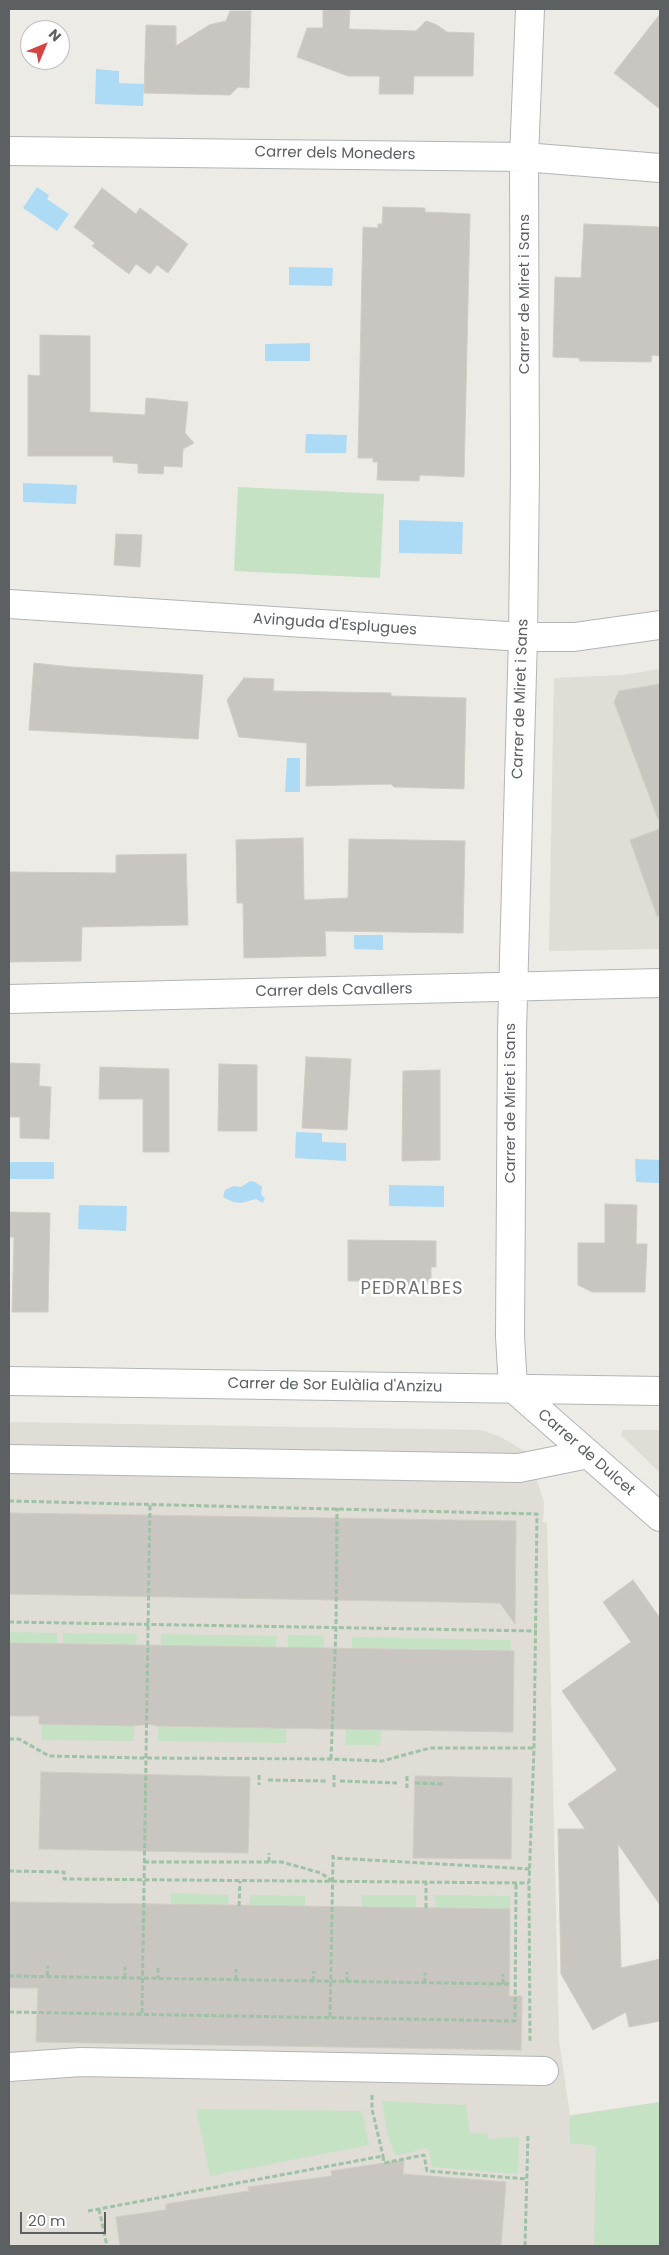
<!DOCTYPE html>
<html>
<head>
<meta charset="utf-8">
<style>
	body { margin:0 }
	#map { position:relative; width:669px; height:2255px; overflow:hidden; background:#edebe5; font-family:Poppins,sans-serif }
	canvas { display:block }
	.frame { position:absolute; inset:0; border:10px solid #5d6063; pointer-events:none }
	.north { position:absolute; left:20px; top:20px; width:50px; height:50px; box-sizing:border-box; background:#fff; border:1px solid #bebfc1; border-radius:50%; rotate:45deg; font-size:14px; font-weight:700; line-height:20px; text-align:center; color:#5d6063 }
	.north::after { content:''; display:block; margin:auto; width:18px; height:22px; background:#d54343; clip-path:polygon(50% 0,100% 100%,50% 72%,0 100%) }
	.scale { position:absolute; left:20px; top:2212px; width:86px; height:22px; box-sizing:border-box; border:2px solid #5d6063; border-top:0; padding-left:6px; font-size:15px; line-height:18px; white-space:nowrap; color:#5d6063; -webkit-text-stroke:4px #fff; paint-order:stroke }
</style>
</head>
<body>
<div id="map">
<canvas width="669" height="2255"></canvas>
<div class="frame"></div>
<div class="north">N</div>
<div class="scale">20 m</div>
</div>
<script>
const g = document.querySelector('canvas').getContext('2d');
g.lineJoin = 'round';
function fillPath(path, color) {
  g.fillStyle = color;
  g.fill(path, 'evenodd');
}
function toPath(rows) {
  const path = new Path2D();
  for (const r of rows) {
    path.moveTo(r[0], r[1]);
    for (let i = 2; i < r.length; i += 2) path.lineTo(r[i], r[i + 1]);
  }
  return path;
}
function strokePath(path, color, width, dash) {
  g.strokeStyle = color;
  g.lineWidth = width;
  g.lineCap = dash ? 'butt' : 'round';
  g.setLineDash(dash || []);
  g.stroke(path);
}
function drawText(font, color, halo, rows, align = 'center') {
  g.font = font + ' Poppins,sans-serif';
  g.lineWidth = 5;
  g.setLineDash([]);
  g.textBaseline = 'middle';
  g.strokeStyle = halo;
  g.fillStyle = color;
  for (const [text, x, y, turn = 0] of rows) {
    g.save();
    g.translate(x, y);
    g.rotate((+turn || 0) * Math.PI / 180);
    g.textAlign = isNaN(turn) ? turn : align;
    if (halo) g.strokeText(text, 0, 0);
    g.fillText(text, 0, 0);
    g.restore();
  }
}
const education = toPath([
	[660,669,660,949,549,951,554,678,623,675],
	[9,1422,481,1430,499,1436,528,1453,544,1502,543,1522,547,1523,559,2041,570,2115,660,2102,660,2246,9,2246],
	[623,1430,660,1430,660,1473,621,1435]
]);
const green = toPath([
	[238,487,384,494,380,578,234,571],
	[9,1632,57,1633,57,1644,9,1643],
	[63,1633,137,1634,136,1645,63,1644],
	[161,1634,277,1636,276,1647,161,1646],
	[288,1635,324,1636,324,1648,288,1648],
	[352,1637,511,1640,511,1651,352,1648],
	[42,1724,134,1726,134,1741,42,1740],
	[158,1726,286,1728,286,1743,158,1741],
	[346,1729,381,1729,380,1745,346,1745],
	[171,1893,229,1895,228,1905,171,1904],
	[250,1895,305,1896,305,1906,249,1906],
	[362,1895,416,1895,416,1908,362,1907],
	[435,1895,510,1896,510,1909,436,1908],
	[382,2101,466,2105,470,2133,487,2133,489,2139,519,2137,518,2174,432,2167,428,2148,395,2156,387,2132],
	[660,2102,660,2246,594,2246,596,2146,570,2143,570,2116],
	[196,2109,362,2111,369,2145,210,2176]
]);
const water = toPath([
	[96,69,119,71,119,83,144,84,143,106,95,104],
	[37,187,49,195,47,199,69,214,57,231,23,208],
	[289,267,333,268,332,286,289,285],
	[310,343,310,361,265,361,265,344],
	[306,434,347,435,346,453,305,453],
	[23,483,77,485,76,504,23,502],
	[399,520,463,522,462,554,399,553],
	[287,758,300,758,300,792,285,792],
	[354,935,383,935,383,950,354,949],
	[296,1132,322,1133,322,1142,346,1143,346,1161,295,1158],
	[635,1159,660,1160,660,1183,636,1182],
	[9,1162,54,1162,54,1179,9,1179],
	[250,1181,255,1182,262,1187,261,1195,265,1198,263,1203,256,1199,241,1203,233,1202,223,1197,225,1190,234,1186,241,1187],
	[389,1185,444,1186,444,1207,389,1206],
	[79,1205,127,1206,126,1231,78,1229]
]);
const building = toPath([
	[323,9,350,9,349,29,416,31,426,21,437,25,447,32,474,33,473,76,414,76,413,94,379,94,380,76,348,76,297,57,307,28,323,28,323,9],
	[230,11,251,11,249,88,238,87,230,95,144,93,146,25,176,26,176,46,209,25,226,21,230,11],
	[660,14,660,109,614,73,660,14],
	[102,188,136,214,140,208,188,244,168,273,157,265,150,274,136,264,129,274,92,246,95,243,74,227,102,188],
	[383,207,425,208,425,212,470,214,464,477,420,475,419,481,377,480,378,462,373,462,373,458,358,458,363,227,378,228,378,224,382,224,383,207],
	[584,224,660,227,660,356,652,355,651,362,580,361,579,358,553,357,555,277,581,278,584,224],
	[40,335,90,336,90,412,145,415,146,398,188,402,185,433,194,443,183,449,182,467,164,466,163,474,138,473,138,464,113,462,113,456,28,456,28,375,40,376,40,335],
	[116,534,142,535,140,567,114,565,116,534],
	[34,663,71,667,203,675,198,739,29,730,34,663],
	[244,678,274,679,273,691,391,693,391,696,466,698,464,789,394,787,391,784,306,786,307,743,239,737,227,700,244,678],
	[660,684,660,819,658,819,614,702,619,691,660,684],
	[660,829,660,915,657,916,630,840,660,829],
	[303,838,304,900,348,898,349,839,465,841,463,933,325,931,326,956,244,958,243,903,237,903,236,840,303,838],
	[186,854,188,925,82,927,81,961,9,962,9,872,116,873,116,855,186,854],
	[306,1057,351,1059,347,1130,302,1128,306,1057],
	[9,1063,40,1064,39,1086,51,1087,49,1139,20,1138,20,1117,9,1117,9,1063],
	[219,1064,257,1065,257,1131,218,1131,219,1064],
	[100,1067,169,1069,169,1152,143,1152,143,1099,99,1099,100,1067],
	[440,1070,440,1160,402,1161,403,1071,440,1070],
	[605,1204,637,1205,636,1244,647,1244,645,1292,592,1292,578,1285,578,1243,605,1243,605,1204],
	[9,1212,50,1213,48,1312,12,1312,14,1237,9,1237,9,1212],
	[348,1240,436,1241,436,1267,431,1267,431,1282,411,1282,410,1290,374,1290,374,1281,348,1281,348,1240],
	[9,1513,516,1521,515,1624,500,1603,9,1594,9,1513],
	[633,1580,660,1618,660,1905,618,1844,621,1968,660,1959,660,2021,629,2027,626,2012,593,2030,561,1974,558,1829,585,1829,568,1804,617,1770,562,1691,631,1642,603,1602,633,1580],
	[9,1643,514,1651,513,1732,158,1726,149,1724,134,1726,39,1724,39,1716,9,1716,9,1643],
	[41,1772,250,1777,248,1853,39,1849,41,1772],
	[415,1776,512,1778,511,1859,413,1858,415,1776],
	[9,1902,510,1909,509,1996,522,1996,521,2050,36,2042,38,1988,9,1988,9,1902],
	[404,2160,403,2174,506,2182,501,2246,120,2246,116,2217,166,2210,166,2204,249,2191,248,2187,332,2176,331,2171,404,2160]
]);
const path = toPath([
	[9,1501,537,1514,534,1748,529,1883,530,2043],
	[9,1622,537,1631],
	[9,1739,19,1739,49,1756,145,1758,331,1759,382,1761,430,1748,534,1748],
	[331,1759,336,1627,337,1508],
	[259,1775,259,1785],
	[334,1775,334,1787],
	[407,1776,407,1788],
	[268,1780,327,1781],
	[340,1781,397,1783],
	[415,1783,444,1784],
	[333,1855,333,1858,530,1869],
	[144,1862,282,1862,321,1873,332,1881],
	[269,1862,269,1853],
	[9,1871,64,1872,64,1879,529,1883],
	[239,1906,240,1881],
	[426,1908,426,1882],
	[158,1968,158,1978],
	[9,1976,509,1984],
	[47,1976,48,1966],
	[125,1978,125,1967],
	[236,1980,236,1969],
	[313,1981,314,1971],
	[347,1982,347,1972],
	[425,1983,425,1973],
	[503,1984,503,1974],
	[9,2012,515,2021,516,1883],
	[142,2013,150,1503],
	[330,2017,333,1858],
	[372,2095,372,2109,383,2156],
	[99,2209,107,2246],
	[88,2211,383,2156,384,2163,424,2155,427,2171,527,2179],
	[525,2246,528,2135]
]);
const minor = toPath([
	[9,151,524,157,660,168],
	[9,604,523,637,574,637,660,625],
	[9,999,660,983],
	[9,1381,660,1391],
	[513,1388,510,1336,512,1031,523,637,525,471,524,157,530,9],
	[513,1388,660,1517],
	[9,1459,519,1468,588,1454],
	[9,2067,81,2062,544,2071]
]);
const streetNames = [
	["Carrer dels Moneders",335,154,1],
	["Carrer de Miret i Sans",525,294,-90],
	["Avinguda d'Esplugues",335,625,4],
	["Carrer de Miret i Sans",521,699,-88],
	["Carrer dels Cavallers",334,991,-1],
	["Carrer de Miret i Sans",511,1103,-90],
	["Carrer de Sor Eulàlia d'Anzizu",335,1386,1],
	["Carrer de Dulcet",586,1453,41]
];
const quarterNames = [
	["PEDRALBES",412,1289]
];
fillPath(education, '#e0dcd6');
fillPath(green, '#c6e2c4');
fillPath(water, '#addbf5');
fillPath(building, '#c9c5c1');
strokePath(building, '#d1ccc4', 1);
strokePath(minor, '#b2b5b8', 30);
strokePath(path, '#9ec2a5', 3, [5, 2.5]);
strokePath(minor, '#fff', 28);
drawText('15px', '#5d6063', '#fff', streetNames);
g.letterSpacing = '1px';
drawText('18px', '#6e7275', '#fff', quarterNames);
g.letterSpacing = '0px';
</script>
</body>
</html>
